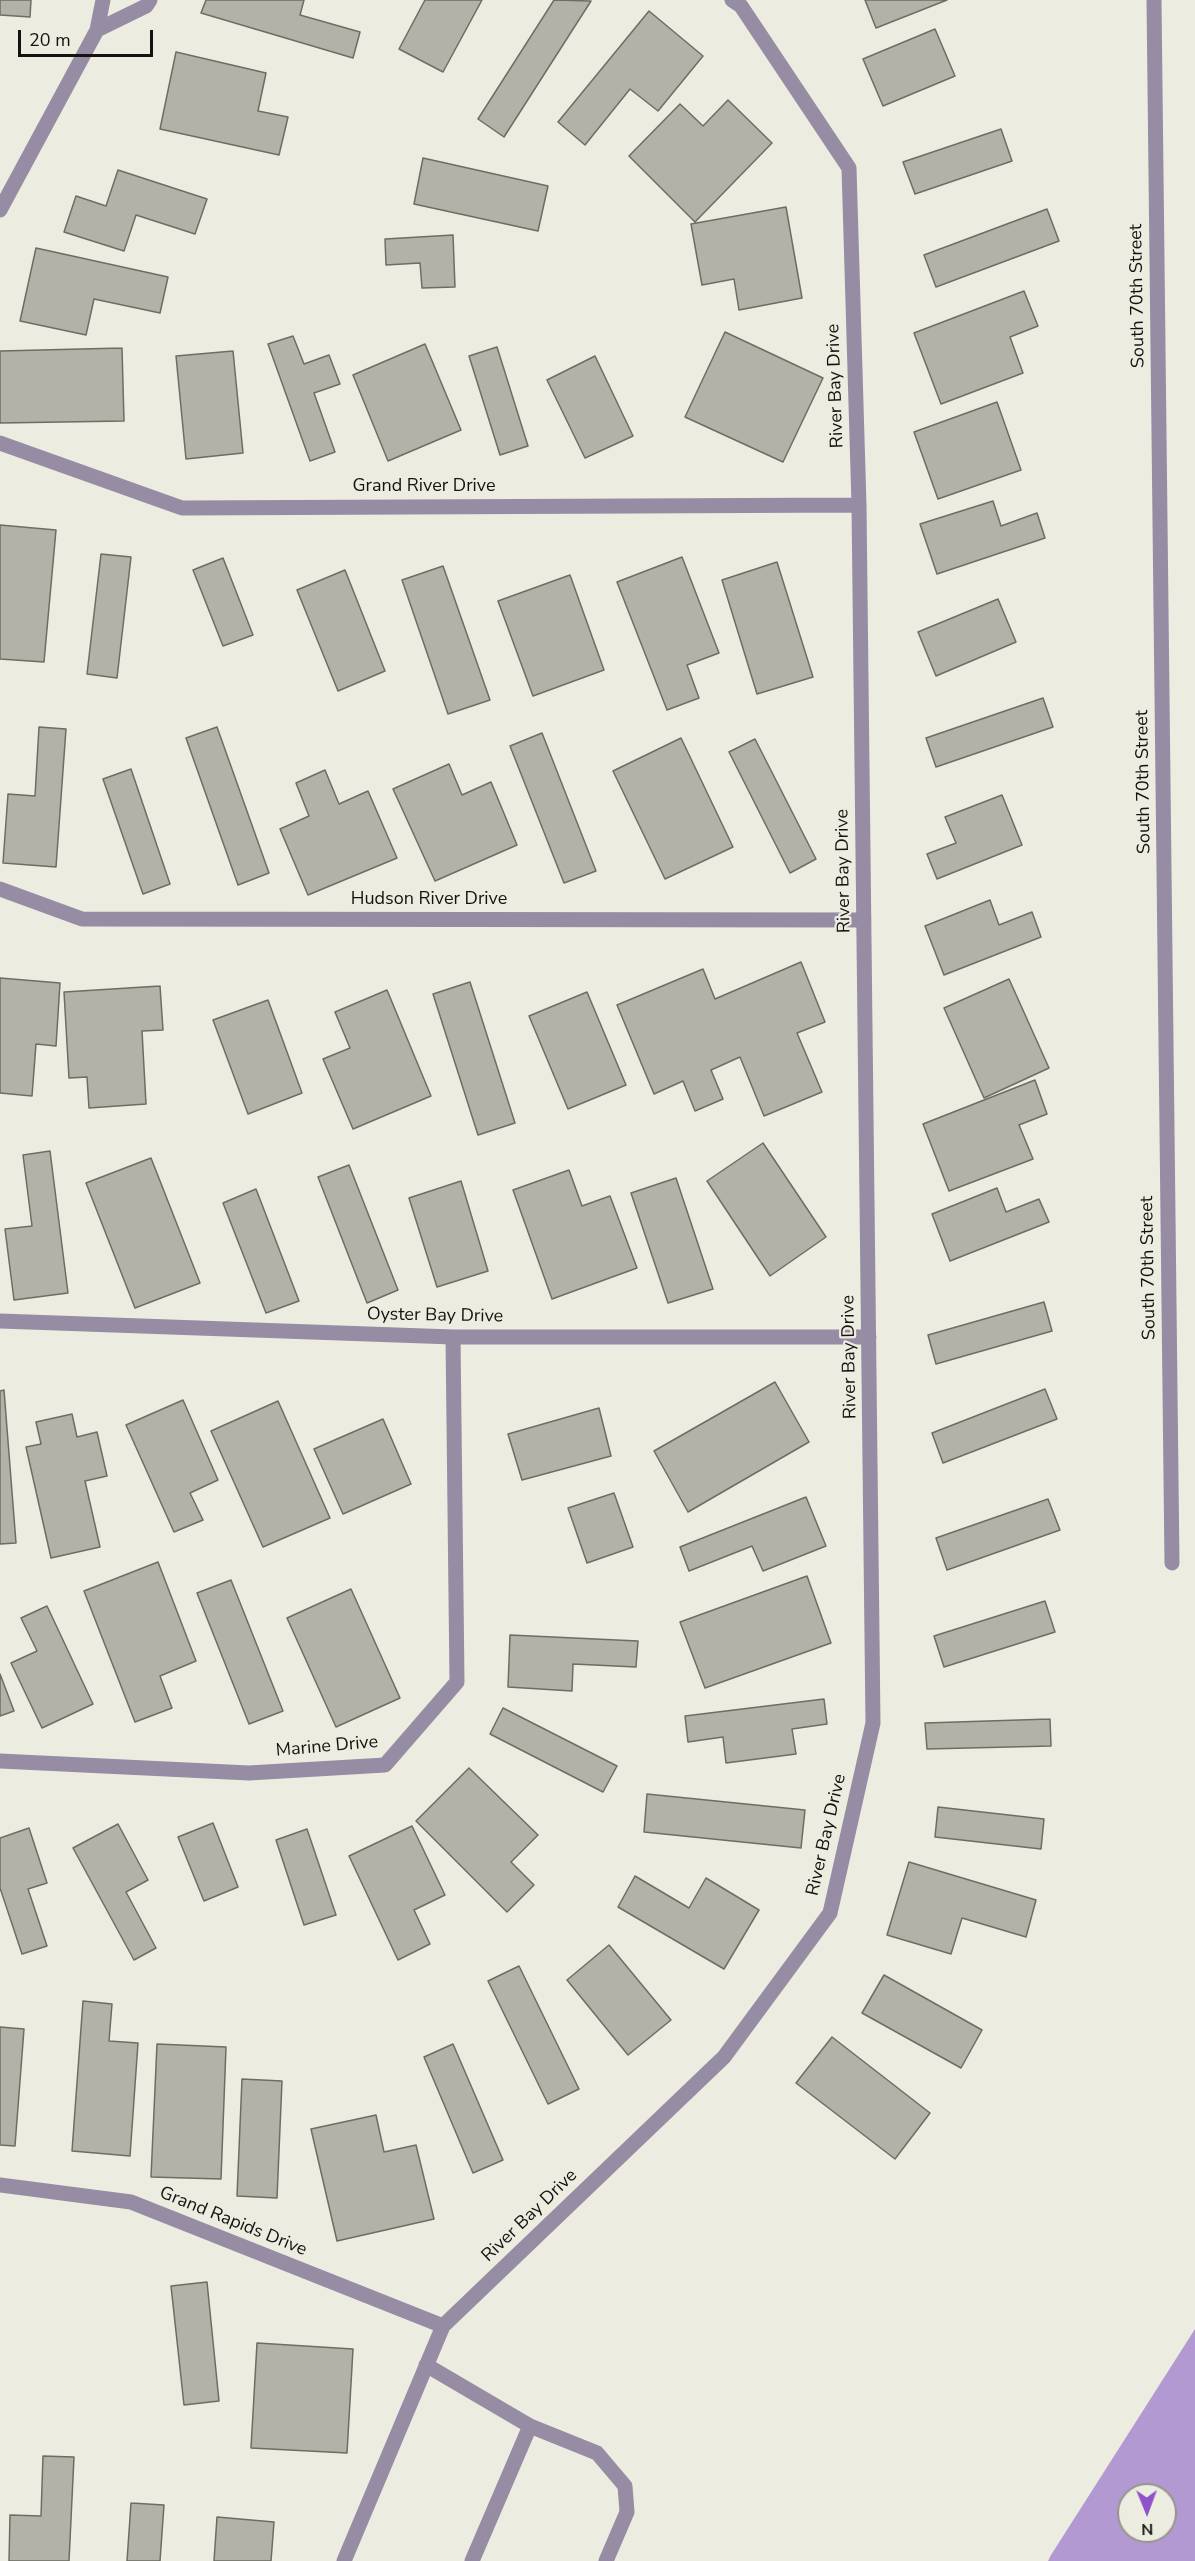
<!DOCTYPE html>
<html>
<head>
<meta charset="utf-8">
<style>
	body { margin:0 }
	#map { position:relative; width:1195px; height:2561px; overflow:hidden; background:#edece1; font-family:"Nunito Sans",sans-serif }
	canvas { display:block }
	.north { position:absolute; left:1117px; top:2483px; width:60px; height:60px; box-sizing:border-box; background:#edece1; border:2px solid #96958d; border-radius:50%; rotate:179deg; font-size:16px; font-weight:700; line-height:24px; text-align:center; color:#13130f }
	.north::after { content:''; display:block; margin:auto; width:21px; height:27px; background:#8f52c8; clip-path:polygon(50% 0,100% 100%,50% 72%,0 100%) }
	.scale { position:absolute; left:18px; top:30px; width:135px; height:27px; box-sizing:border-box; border:3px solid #13130f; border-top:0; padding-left:8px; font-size:18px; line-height:21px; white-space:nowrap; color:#13130f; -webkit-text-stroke:4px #edece1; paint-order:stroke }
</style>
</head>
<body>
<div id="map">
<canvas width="1195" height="2561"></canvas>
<div class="north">N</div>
<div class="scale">20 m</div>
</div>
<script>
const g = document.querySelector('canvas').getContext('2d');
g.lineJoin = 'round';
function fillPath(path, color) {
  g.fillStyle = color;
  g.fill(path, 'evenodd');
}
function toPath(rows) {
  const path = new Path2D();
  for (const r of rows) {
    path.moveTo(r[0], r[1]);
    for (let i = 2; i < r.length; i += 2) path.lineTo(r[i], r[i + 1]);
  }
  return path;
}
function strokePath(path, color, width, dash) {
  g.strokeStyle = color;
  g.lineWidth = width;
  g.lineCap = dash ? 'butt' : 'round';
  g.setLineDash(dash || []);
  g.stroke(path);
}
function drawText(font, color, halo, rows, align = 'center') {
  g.font = font + ' "Nunito Sans",sans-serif';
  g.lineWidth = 4.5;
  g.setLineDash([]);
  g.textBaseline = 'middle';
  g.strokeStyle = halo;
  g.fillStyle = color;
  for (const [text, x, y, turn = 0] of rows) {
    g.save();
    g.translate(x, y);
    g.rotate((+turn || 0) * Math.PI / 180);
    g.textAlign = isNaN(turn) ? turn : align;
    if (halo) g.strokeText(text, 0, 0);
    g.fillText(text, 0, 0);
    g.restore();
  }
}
const water = toPath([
	[1195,2329,1195,2561,1048,2561,1051,2555],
	[1129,2495,1165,2495,1165,2531,1129,2531]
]);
const building = toPath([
	[0,0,31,0,30,17,0,15,0,0],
	[206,0,304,0,300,15,360,32,353,58,201,13,206,0],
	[425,0,482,0,443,72,399,49,425,0],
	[554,0,591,1,504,137,478,119,554,0],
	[865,0,947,0,876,28,865,0],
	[649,11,703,56,658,111,630,89,585,145,558,122,649,11],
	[935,29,955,76,883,106,863,59,935,29],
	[176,52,266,73,258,111,288,117,279,155,160,129,176,52],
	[728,100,772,143,695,222,629,156,680,104,703,126,728,100],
	[1001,129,1012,161,915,194,903,162,1001,129],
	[423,158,548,186,538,231,414,204,423,158],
	[118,170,207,199,195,234,136,215,124,251,64,232,76,196,106,206,118,170],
	[786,207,802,298,739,310,734,279,702,285,691,224,786,207],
	[1047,209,1059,241,936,287,924,255,1047,209],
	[453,235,455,287,422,288,420,263,386,265,385,239,453,235],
	[36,248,168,277,160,313,94,299,86,335,20,321,36,248],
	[1024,291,1038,326,1010,337,1023,373,941,404,914,333,1024,291],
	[725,332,823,378,783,462,685,417,725,332],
	[293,336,304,364,329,355,340,384,314,393,335,452,310,461,268,344,293,336],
	[425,344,461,430,388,461,353,375,425,344],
	[497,347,528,446,500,455,469,356,497,347],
	[122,348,124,421,0,423,0,351,122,348],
	[233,351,243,453,186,459,176,356,233,351],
	[595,356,633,436,585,458,547,380,595,356],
	[997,402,1021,470,938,499,914,432,997,402],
	[993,501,1001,526,1037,513,1045,538,937,574,920,524,993,501],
	[0,525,56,530,44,662,0,659,0,525],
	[101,554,131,557,117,678,87,674,101,554],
	[682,557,719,653,687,665,699,698,667,710,617,582,682,557],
	[223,558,253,635,223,646,193,570,223,558],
	[777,562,813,677,757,694,722,580,777,562],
	[443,566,490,700,448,714,402,580,443,566],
	[345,570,385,671,338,691,297,590,345,570],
	[570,575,604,670,533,696,498,601,570,575],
	[998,599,1016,642,936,676,918,632,998,599],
	[1043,698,1053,727,936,767,926,738,1043,698],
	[39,727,66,729,56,867,3,863,8,794,35,796,39,727],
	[217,727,269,873,238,885,186,738,217,727],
	[542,733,596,871,564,883,510,746,542,733],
	[681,738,733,847,665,879,613,771,681,738],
	[755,739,816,859,790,873,729,752,755,739],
	[449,764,462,795,491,782,517,845,435,881,393,789,449,764],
	[131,769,170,884,143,894,103,779,131,769],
	[325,770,339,804,368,791,397,858,308,895,280,829,309,816,296,783,325,770],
	[1002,795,1022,845,937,879,927,854,956,843,945,817,1002,795],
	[990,900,999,925,1032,912,1041,937,944,975,925,926,990,900],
	[801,962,825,1022,797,1033,822,1092,764,1116,740,1057,711,1070,723,1099,695,1111,683,1081,654,1094,617,1005,703,969,715,999,801,962],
	[0,978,60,983,56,1046,36,1044,32,1096,0,1093,0,978],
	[1009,979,1049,1068,984,1098,944,1008,1009,979],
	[470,982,515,1123,478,1135,433,994,470,982],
	[160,986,163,1030,142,1031,146,1104,89,1108,87,1077,69,1078,64,992,160,986],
	[387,990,431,1096,353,1129,323,1059,350,1048,335,1012,387,990],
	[587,992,626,1085,568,1109,529,1016,587,992],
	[268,1000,302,1093,248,1114,213,1020,268,1000],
	[1035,1080,1047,1114,1019,1125,1033,1159,949,1191,923,1124,1035,1080],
	[763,1143,826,1237,770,1276,707,1181,763,1143],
	[50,1151,68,1293,14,1300,5,1229,32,1226,23,1155,50,1151],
	[151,1158,200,1283,135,1308,86,1183,151,1158],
	[349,1165,398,1290,367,1303,318,1177,349,1165],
	[569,1170,582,1206,610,1196,637,1268,552,1299,513,1190,569,1170],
	[676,1178,713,1289,668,1303,631,1193,676,1178],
	[461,1181,488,1271,437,1287,409,1198,461,1181],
	[997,1188,1006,1212,1039,1199,1049,1222,950,1261,932,1214,997,1188],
	[256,1189,299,1301,266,1313,223,1203,256,1189],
	[1044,1302,1052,1331,936,1364,928,1335,1044,1302],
	[775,1382,809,1442,688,1512,654,1451,775,1382],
	[1045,1389,1057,1419,943,1463,932,1433,1045,1389],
	[4,1390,16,1543,0,1544,0,1391,4,1390],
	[183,1400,218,1480,190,1493,203,1520,174,1532,126,1425,183,1400],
	[278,1401,330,1518,263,1547,211,1431,278,1401],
	[599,1408,611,1456,522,1480,508,1434,599,1408],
	[72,1414,77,1437,97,1432,107,1476,85,1481,100,1547,51,1558,26,1447,41,1444,36,1422,72,1414],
	[383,1419,411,1484,343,1514,314,1449,383,1419],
	[614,1493,633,1547,587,1563,568,1508,614,1493],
	[806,1497,826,1546,763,1571,752,1546,689,1571,680,1547,806,1497],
	[1048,1499,1060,1530,947,1570,936,1538,1048,1499],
	[158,1562,196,1661,160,1676,172,1708,135,1722,84,1591,158,1562],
	[807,1576,831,1643,705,1688,680,1622,807,1576],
	[231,1580,283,1711,249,1724,197,1593,231,1580],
	[351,1589,400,1698,336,1727,287,1618,351,1589],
	[1045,1601,1055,1632,944,1667,934,1636,1045,1601],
	[47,1606,93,1704,42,1728,11,1663,37,1651,21,1618,47,1606],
	[510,1635,638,1641,636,1667,573,1664,572,1691,508,1687,510,1635],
	[0,1674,14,1711,0,1716,0,1674],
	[824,1699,827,1724,792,1729,796,1754,726,1763,723,1737,688,1742,685,1716,824,1699],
	[503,1708,617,1766,603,1792,490,1734,503,1708],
	[1050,1719,1051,1746,927,1749,925,1723,1050,1719],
	[469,1768,538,1835,511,1862,534,1885,507,1912,416,1821,469,1768],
	[647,1794,805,1810,801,1848,644,1832,647,1794],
	[938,1807,1044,1819,1041,1849,935,1837,938,1807],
	[213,1823,238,1887,204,1901,178,1837,213,1823],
	[118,1824,148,1880,126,1892,156,1948,134,1960,73,1848,118,1824],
	[412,1826,445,1895,414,1910,430,1944,398,1960,349,1856,412,1826],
	[29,1828,47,1883,28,1889,47,1946,22,1954,0,1888,0,1838,29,1828],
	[307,1829,336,1915,304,1925,276,1840,307,1829],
	[909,1862,1036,1900,1026,1937,962,1918,951,1954,887,1935,909,1862],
	[635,1876,689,1908,706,1878,759,1910,724,1969,618,1907,635,1876],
	[609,1945,671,2020,628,2055,567,1980,609,1945],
	[519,1966,579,2089,548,2104,488,1981,519,1966],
	[884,1975,982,2030,961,2068,862,2013,884,1975],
	[83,2001,112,2004,109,2041,138,2043,130,2156,72,2151,83,2001],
	[0,2027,24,2029,15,2146,0,2145,0,2027],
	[832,2037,930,2113,895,2159,796,2083,832,2037],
	[157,2044,226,2047,221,2179,151,2177,157,2044],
	[453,2044,503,2160,473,2173,424,2057,453,2044],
	[242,2079,282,2081,277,2198,237,2196,242,2079],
	[376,2115,384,2152,416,2145,434,2219,337,2241,311,2129,376,2115],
	[207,2282,219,2401,184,2405,171,2286,207,2282],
	[257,2343,353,2349,347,2453,251,2448,257,2343],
	[43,2456,74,2457,69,2561,9,2561,10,2515,41,2516,43,2456],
	[131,2503,164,2505,160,2561,127,2561,131,2503],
	[217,2517,274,2522,271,2561,214,2561,217,2517]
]);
const minor = toPath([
	[1154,0,1172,1563],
	[97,30,146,6,150,0],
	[0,210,97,30,103,0],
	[0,443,182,508,859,505],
	[0,889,82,919,864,920],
	[0,1321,453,1337,869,1337],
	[0,1761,249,1773,385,1765,457,1682,453,1337],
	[0,2185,131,2202,443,2326],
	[426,2365,530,2426,472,2561],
	[530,2426,597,2453,625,2486,627,2512,606,2561],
	[344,2561,443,2326,724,2057,830,1913,873,1723,859,505,849,168,741,6,732,0]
]);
const streetNames = [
	["South 70th Street",1138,296,-91],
	["River Bay Drive",836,386,-92],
	["Grand River Drive",424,487],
	["South 70th Street",1144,782,-91],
	["River Bay Drive",844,871,-91],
	["Hudson River Drive",429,900],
	["South 70th Street",1149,1268,-91],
	["Oyster Bay Drive",435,1316,1],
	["River Bay Drive",850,1357,-91],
	["Marine Drive",327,1747,-5],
	["River Bay Drive",827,1835,-77],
	["River Bay Drive",530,2216,-44],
	["Grand Rapids Drive",233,2222,22]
];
fillPath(water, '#b299d1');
fillPath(building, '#b3b2a8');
strokePath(building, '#6e6d64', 1.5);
strokePath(minor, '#968ca4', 15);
drawText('18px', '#13130f', '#edece1', streetNames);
</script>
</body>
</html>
